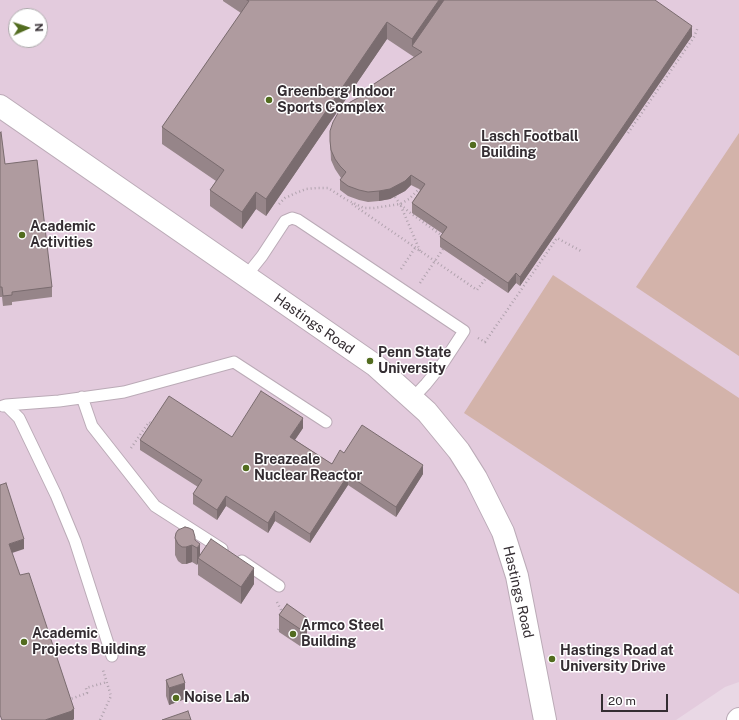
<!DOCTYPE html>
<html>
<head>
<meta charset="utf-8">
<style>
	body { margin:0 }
	#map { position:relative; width:739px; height:720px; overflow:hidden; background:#e9d8e5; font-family:"Public Sans",sans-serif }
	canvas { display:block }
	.north { position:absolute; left:8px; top:8px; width:40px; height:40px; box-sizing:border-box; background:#fff; border:1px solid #aeabad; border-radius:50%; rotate:87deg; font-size:11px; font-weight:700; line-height:16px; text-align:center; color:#342d32 }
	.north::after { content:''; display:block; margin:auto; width:14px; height:18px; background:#526c1f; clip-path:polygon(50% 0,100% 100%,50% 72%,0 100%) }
	.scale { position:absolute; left:601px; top:694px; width:67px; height:18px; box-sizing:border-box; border:2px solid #342d32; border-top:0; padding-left:5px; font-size:12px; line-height:14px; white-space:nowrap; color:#342d32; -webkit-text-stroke:3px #fff; paint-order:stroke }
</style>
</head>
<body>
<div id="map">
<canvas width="739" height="720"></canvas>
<div class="north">N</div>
<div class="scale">20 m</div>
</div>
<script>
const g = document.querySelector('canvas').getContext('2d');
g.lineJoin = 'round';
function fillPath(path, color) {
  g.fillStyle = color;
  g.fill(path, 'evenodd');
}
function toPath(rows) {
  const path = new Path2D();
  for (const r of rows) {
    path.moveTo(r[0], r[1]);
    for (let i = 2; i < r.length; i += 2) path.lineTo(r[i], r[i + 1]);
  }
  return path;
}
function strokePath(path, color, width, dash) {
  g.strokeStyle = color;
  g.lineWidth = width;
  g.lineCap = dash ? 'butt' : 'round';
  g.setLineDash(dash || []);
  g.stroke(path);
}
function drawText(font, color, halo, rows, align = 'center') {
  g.font = font + ' "Public Sans",sans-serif';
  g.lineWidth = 3;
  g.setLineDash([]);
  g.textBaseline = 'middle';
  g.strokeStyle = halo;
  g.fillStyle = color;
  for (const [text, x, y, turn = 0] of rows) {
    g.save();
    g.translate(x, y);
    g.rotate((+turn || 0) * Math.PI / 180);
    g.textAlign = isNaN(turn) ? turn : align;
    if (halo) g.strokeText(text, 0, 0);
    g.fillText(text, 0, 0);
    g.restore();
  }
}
const built = toPath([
	[0,0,739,0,739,682,725,687,676,720,0,720],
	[16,16,40,16,40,40,16,40]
]);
const green = toPath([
	[739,133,739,356,636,287],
	[553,275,739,398,739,594,464,413]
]);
const path = toPath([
	[628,133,694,37,698,27],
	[395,197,400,204],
	[279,204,285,198,296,193,306,189,317,188,328,188,347,200,364,208,374,208,400,204,409,199,419,189],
	[352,204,477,290,486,278],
	[420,251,400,204,409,212,444,237],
	[401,269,415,248],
	[420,283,443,249],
	[478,338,485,342,557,238,581,251],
	[131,448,149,422,153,425],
	[277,602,283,614],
	[278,630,281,625],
	[68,700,87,693,86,688,107,682],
	[100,720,111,696,103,670]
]);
const lane = toPath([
	[246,276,262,256,285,221,292,218,298,220,307,226,464,331,443,363,426,384,412,399],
	[82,397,92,426,155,506,222,549],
	[6,405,59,401,124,392,234,362,326,422],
	[3,406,6,405,19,418,56,495,75,541,112,656],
	[242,561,279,586]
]);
const street = toPath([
	[0,106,376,366,427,412,459,451,476,478,503,532,517,576,545,720]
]);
const secondary = toPath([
	[738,720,739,719]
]);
const wall = toPath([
	[223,0,655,0,692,36,520,286,516,283,508,293,440,247,440,237,443,234,412,213,412,203,420,190,419,189,411,185,405,191,390,199,379,201,368,202,359,200,348,196,340,190,340,180,341,178,335,169,331,160,330,141,365,96,365,90,414,57,387,39,266,216,256,209,242,229,210,206,210,190,216,181,162,144,162,127,241,13,223,1],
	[0,133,5,164,52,287,52,297,12,302,12,305,3,306,2,297,0,297],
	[303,428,295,440,332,464,344,453,423,474,396,517,348,485,310,543,275,521,268,533,226,506,217,520,193,504,193,494,198,487,140,450,140,440,232,437],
	[175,538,195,541,200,556,254,584,241,604,198,575,198,563,197,565,192,562,186,564,182,564,178,561,175,555],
	[287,604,307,635,300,646,279,632,279,615],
	[166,680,185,699,169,705,166,696]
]);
const shadedWall = toPath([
	[439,0,451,0,412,46,412,56,412,39],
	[387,22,387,39,266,216,266,199],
	[692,26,692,36,520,286,520,277],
	[411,175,411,185,405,191,390,199,379,201,379,191],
	[256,192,256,209,242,229,242,212],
	[516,273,516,283,508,293,508,283],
	[303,418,303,428,290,447,290,437],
	[423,465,423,474,396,517,396,507],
	[348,475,348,485,310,543,310,534],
	[226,496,226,506,217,520,217,510],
	[275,511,275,521,268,533,268,523],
	[24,539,24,549,9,554,9,544],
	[200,544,200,559,198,558,198,563,197,565,197,548],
	[192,545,192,562,186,564,186,547],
	[254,568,254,584,241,604,241,587],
	[307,618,307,635,300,646,300,629],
	[185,683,185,699,169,705,169,688],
	[74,709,74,719,73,720,45,720]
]);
const building = toPath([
	[247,0,439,0,412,39,387,22,266,199,256,192,242,212,210,190,224,170,162,127,249,1,247,0],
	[444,0,655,0,692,26,520,277,516,273,508,283,440,237,447,227,412,203,425,184,411,175,405,181,390,189,379,191,368,192,359,190,348,186,340,180,346,172,340,166,335,159,331,150,330,141,330,131,333,122,338,113,345,105,354,100,362,96,369,95,365,90,422,52,412,46,444,0],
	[1,132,5,164,37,160,52,287,12,292,12,295,3,296,2,287,0,287,0,133,1,132],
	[261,391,303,418,290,437,332,464,340,450,344,453,362,425,423,465,396,507,348,475,310,534,275,511,268,523,226,496,217,510,193,494,202,480,140,440,169,396,232,437,261,391],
	[6,483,24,539,9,544,20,575,29,573,74,709,72,710,72,711,45,720,2,720,0,715,0,485,6,483],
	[185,527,189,528,193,530,195,537,195,540,200,544,197,548,192,545,186,547,182,547,178,544,175,538,176,533,178,530,185,527],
	[211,539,254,568,241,587,198,558,211,539],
	[287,604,307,618,300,629,279,615,287,604],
	[182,674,185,683,169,688,166,680,182,674],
	[188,711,191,720,162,720,188,711]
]);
const markers = [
	[269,100,4,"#526c1f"],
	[473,145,4,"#526c1f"],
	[22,235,4,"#526c1f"],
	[370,361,4,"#526c1f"],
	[246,468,4,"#526c1f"],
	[293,634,4,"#526c1f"],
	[24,642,4,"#526c1f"],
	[552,659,4,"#526c1f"],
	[176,698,4,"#526c1f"]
];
const poiNames = [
	["Greenberg Indoor",277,92],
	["Sports Complex",277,108],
	["Lasch Football",481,137],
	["Building",481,153],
	["Academic",30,227],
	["Activities",30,243],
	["Penn State",378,353],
	["University",378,369],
	["Breazeale",254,460],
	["Nuclear Reactor",254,476],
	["Armco Steel",301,626],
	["Building",301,642],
	["Academic",32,634],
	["Projects Building",32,650],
	["Hastings Road at",560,651],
	["University Drive",560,667],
	["Noise Lab",184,698]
];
const streetNames = [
	["Hastings Road",314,324,35],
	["Hastings Road",518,592,77]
];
fillPath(built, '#e3cbdd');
fillPath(green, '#d3b3aa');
strokePath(lane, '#bbabb7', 13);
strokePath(street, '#bbabb7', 24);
strokePath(secondary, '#bbabb7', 24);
strokePath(path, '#b0a2ad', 2.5, [1, 3]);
strokePath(lane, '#fff', 11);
strokePath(street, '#fff', 22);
strokePath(secondary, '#fff', 22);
fillPath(wall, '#968589');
fillPath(shadedWall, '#7a6c6f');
fillPath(building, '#af9b9f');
strokePath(building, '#7a6c6f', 1);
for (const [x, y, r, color] of markers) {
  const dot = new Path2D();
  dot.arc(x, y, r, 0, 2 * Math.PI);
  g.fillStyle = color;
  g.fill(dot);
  strokePath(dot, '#fff', 1.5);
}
drawText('bold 14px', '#342d32', '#fff', poiNames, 'left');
drawText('14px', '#342d32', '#fff', streetNames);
</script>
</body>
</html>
